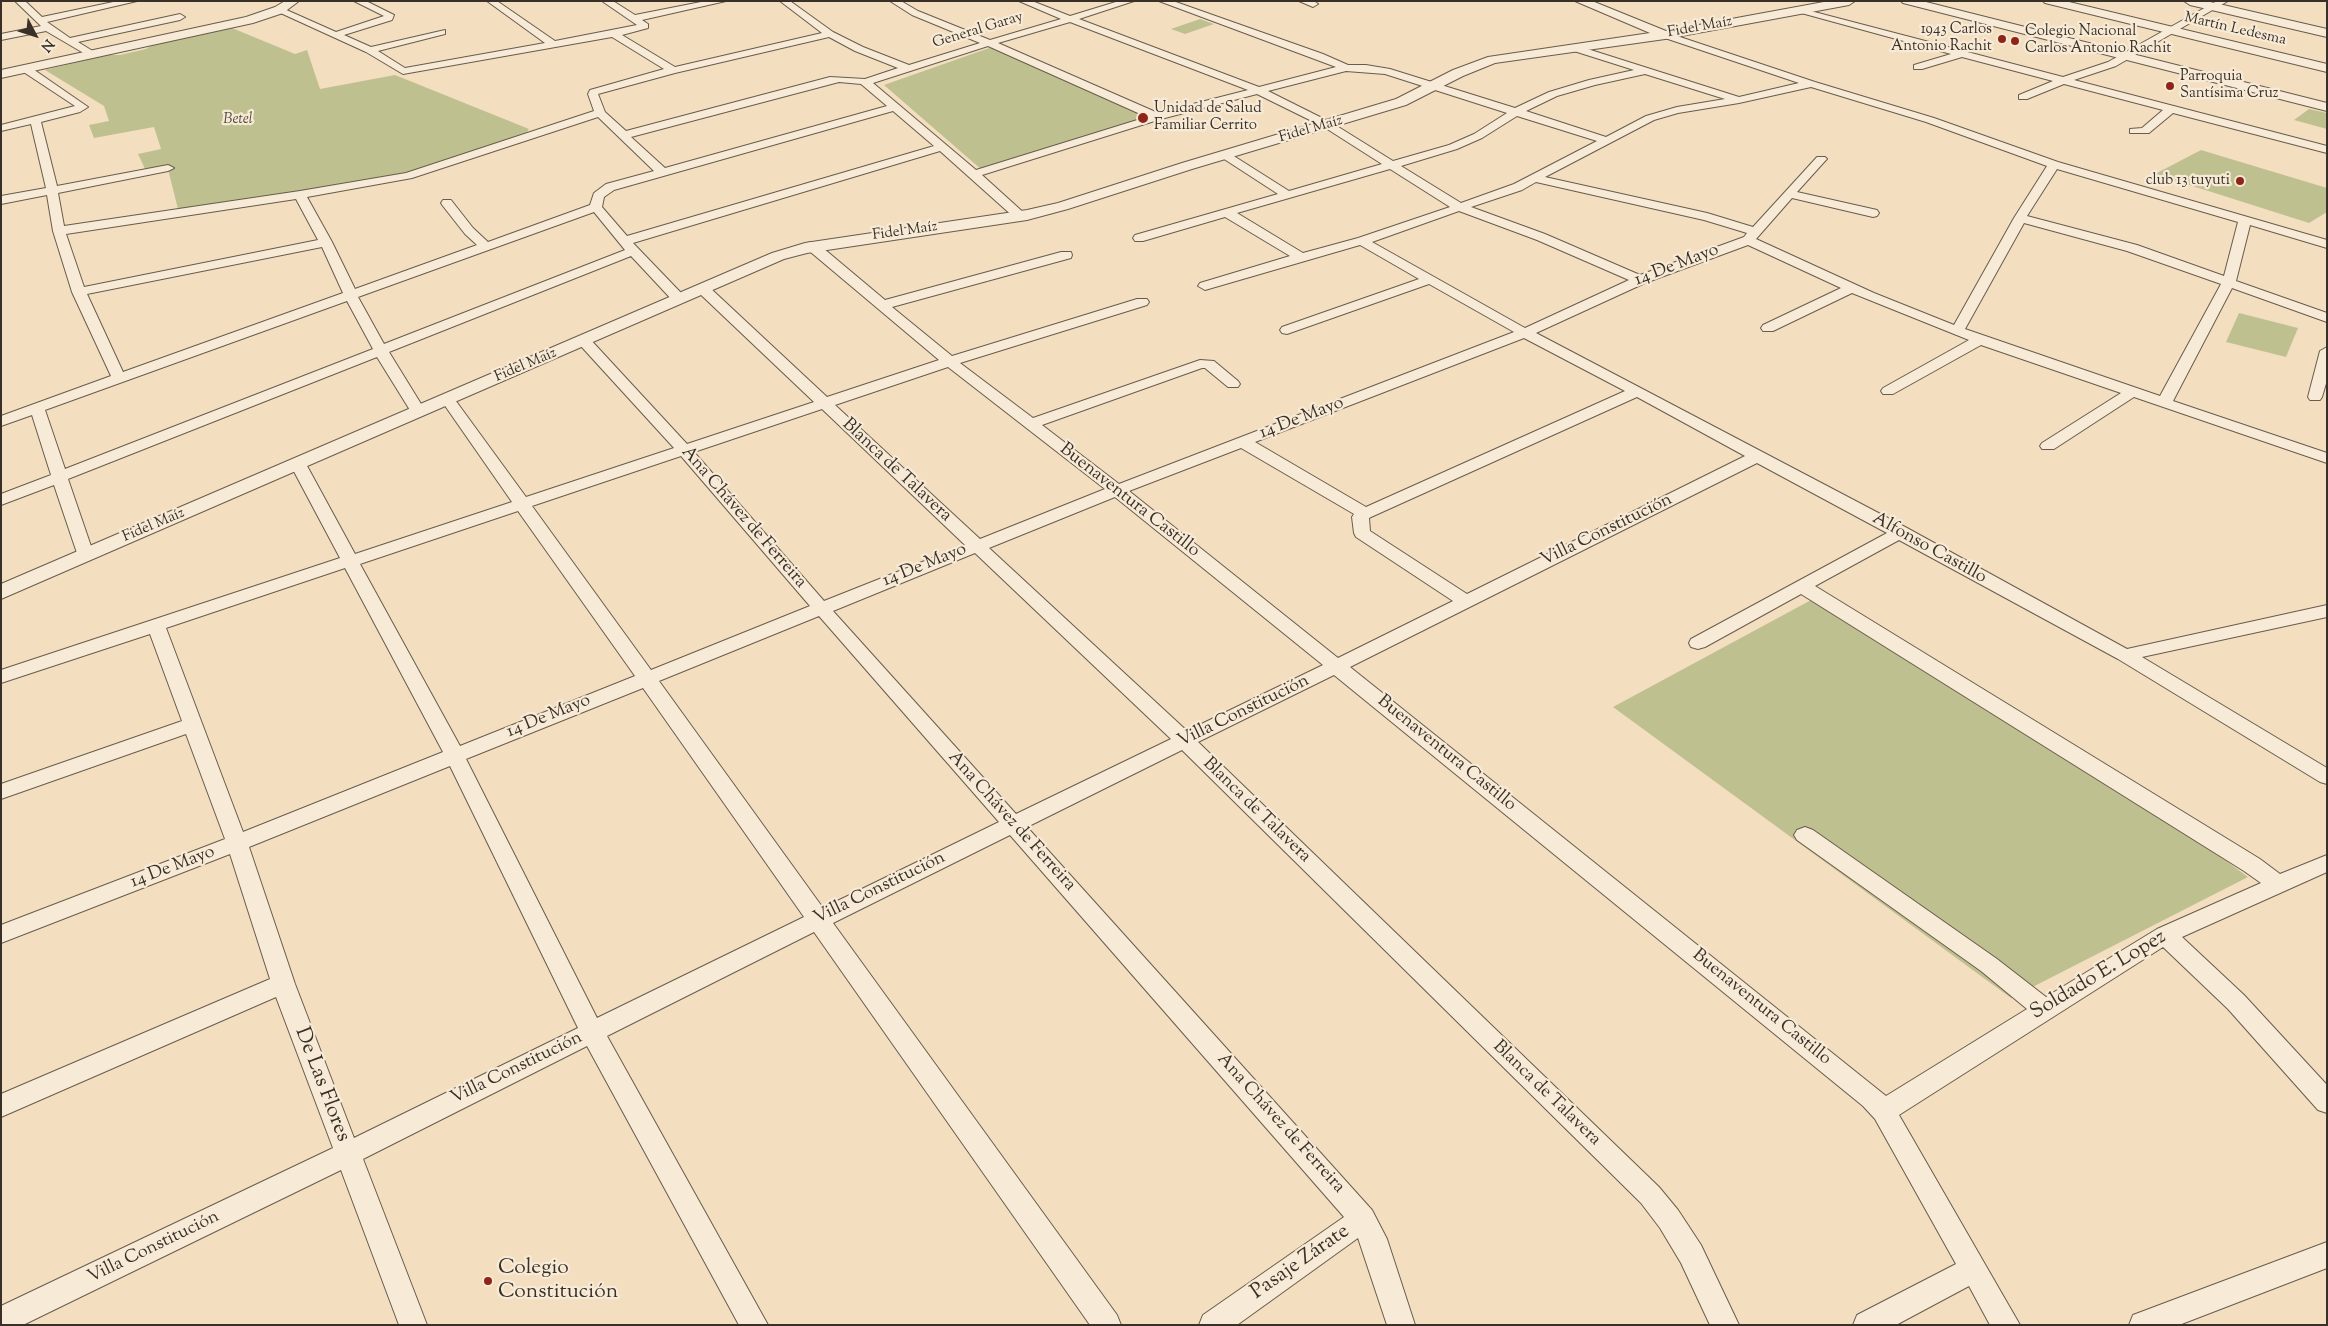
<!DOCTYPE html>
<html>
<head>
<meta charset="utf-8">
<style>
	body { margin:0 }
	#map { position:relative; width:2328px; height:1326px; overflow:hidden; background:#f3dec0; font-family:"Sorts Mill Goudy",serif }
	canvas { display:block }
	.frame { position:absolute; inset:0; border:2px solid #393027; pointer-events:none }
	.north { position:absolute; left:10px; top:10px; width:50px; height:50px; -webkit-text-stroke:4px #f7ead6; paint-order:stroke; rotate:130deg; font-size:14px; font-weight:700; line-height:20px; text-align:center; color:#393027 }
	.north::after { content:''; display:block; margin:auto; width:18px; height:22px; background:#393027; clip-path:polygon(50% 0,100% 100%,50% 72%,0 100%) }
</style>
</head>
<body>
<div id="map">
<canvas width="2328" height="1326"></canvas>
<div class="frame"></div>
<div class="north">N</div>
</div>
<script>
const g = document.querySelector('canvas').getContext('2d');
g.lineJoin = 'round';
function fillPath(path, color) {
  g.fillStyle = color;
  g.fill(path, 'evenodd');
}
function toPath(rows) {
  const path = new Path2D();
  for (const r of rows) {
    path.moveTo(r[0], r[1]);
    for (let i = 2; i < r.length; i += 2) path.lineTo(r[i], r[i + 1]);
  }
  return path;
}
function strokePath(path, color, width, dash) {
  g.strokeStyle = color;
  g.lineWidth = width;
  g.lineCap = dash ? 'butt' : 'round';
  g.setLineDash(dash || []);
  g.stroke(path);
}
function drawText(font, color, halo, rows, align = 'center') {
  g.font = font + ' "Sorts Mill Goudy",serif';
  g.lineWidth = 4.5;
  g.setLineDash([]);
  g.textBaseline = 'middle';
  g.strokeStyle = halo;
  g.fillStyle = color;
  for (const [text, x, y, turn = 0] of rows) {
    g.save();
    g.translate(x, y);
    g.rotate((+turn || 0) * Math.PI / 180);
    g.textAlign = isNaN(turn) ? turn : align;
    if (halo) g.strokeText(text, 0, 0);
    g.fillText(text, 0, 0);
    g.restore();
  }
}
const green = toPath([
	[1200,19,1214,24,1185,34,1171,29],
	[232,28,295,54,307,50,320,89,395,75,529,129,527,132,408,175,179,213,167,165,145,169,138,154,161,149,154,127,94,138,89,125,109,121,104,106,45,70,107,55,120,55,146,49,154,44],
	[992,47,1151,117,982,170,884,85],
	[2309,109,2327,113,2327,129,2294,120],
	[2201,150,2327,188,2327,212,2309,223,2155,174],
	[2239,313,2298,328,2286,357,2226,342],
	[1813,599,2168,818,2248,877,2011,998,1613,707]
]);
const minor = toPath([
	[15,1,25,1,42,17,118,1,137,1,47,22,70,38,180,14,185,17,180,20,78,42,96,53,97,55,92,58,46,31,1,40,1,34,41,26,15,1],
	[354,1,366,1,394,15,392,20,344,35,371,47,445,30,445,34,378,51,405,68,545,43,487,1,497,1,555,41,637,25,602,1,613,1,635,15,706,1,726,1,642,20,648,24,648,28,622,35,675,67,822,33,780,1,790,1,833,32,863,47,909,65,980,43,912,15,890,1,901,1,918,11,990,40,1061,19,1019,1,1032,1,1070,16,1119,1,1134,1,1079,19,1259,87,1336,67,1159,1,1173,1,1323,54,1348,65,1366,65,1390,69,1515,108,1549,92,1589,80,1634,70,1574,51,1574,47,1578,46,1739,97,1799,83,1662,37,1662,33,1665,32,1815,82,1934,118,2058,162,2327,240,2327,248,2250,225,2236,281,2327,313,2327,322,2232,288,2173,401,2327,453,2327,463,2134,397,2054,449,2042,449,2040,446,2042,443,2121,393,1981,345,1893,394,1883,394,1881,391,1883,388,1969,340,1852,293,1773,331,1763,331,1761,328,1763,325,1841,288,1748,245,1645,283,1536,333,1907,528,2127,649,2327,605,2327,617,2142,657,2327,768,2327,784,2320,782,2118,659,1899,540,1815,586,2260,859,2280,874,2327,855,2327,872,2182,937,2244,995,2327,1085,2327,1113,2318,1110,2228,1009,2163,947,1899,1115,2020,1325,1990,1325,1969,1286,1896,1325,1853,1325,1857,1315,1956,1264,1875,1119,1863,1106,1334,675,1198,742,1659,1187,1678,1210,1701,1245,1739,1325,1710,1325,1681,1263,1660,1228,1641,1203,1182,750,1027,827,1372,1210,1387,1239,1415,1325,1387,1325,1358,1238,1237,1325,1199,1325,1203,1315,1344,1217,1010,835,833,923,1117,1315,1121,1325,1090,1325,814,932,607,1036,768,1325,739,1325,587,1046,363,1159,427,1325,399,1325,341,1170,23,1325,1,1325,1,1306,333,1148,276,997,1,1117,1,1094,270,979,230,854,1,943,1,925,225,839,186,734,1,799,1,784,182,721,150,634,1,683,1,670,340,558,290,464,292,461,304,461,306,464,355,554,512,502,441,400,443,397,453,397,526,497,674,448,579,344,577,341,579,338,589,338,687,444,814,402,698,292,696,289,703,285,708,286,827,397,939,360,807,249,806,246,807,243,812,242,817,243,885,300,1061,252,1071,252,1072,255,1071,258,892,307,952,356,1137,299,1147,299,1149,302,1147,305,960,363,1033,418,1200,360,1214,361,1238,381,1240,384,1238,387,1228,387,1205,368,1202,368,1042,425,1119,484,1514,332,1429,284,1287,334,1282,333,1280,330,1282,327,1419,279,1360,245,1205,290,1198,286,1200,283,1290,256,1225,217,1143,241,1135,241,1133,238,1135,235,1278,194,1221,157,1219,155,1221,153,1229,153,1289,191,1382,164,1324,127,1257,94,1161,119,982,175,1024,213,1026,216,1024,219,1020,220,1016,219,940,151,633,243,684,296,686,299,684,302,674,302,631,256,389,352,426,412,423,415,413,415,377,357,68,479,94,555,91,559,85,560,79,559,54,485,1,505,1,494,51,475,32,415,1,426,1,416,111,376,72,292,53,231,47,195,1,204,1,196,46,188,31,124,1,131,1,125,75,106,22,71,22,67,30,67,88,107,80,112,41,122,57,186,168,165,174,168,168,171,58,193,64,226,300,191,406,173,594,111,588,94,590,90,664,69,612,37,403,74,366,52,274,10,282,8,336,32,384,16,354,1],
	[1070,22,1248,90,1158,113,998,43,1070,22],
	[829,37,855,51,898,68,865,79,830,77,626,131,605,112,598,94,675,73,829,37],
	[988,46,1147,117,976,170,873,83,988,46],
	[1346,71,1385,74,1507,113,1474,134,1449,145,1393,161,1332,123,1268,91,1346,71],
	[1645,74,1725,99,1677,107,1646,116,1606,137,1526,111,1557,96,1595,85,1645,74],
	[839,82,861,84,887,106,665,168,631,137,839,82],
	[1811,87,1926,122,2047,166,2014,218,1954,325,1874,293,1756,239,1792,198,1873,217,1877,216,1879,213,1877,210,1797,192,1825,161,1827,159,1825,157,1817,157,1753,227,1707,213,1545,177,1654,120,1678,113,1739,103,1811,87],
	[893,111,934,146,627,236,602,207,604,197,614,190,893,111],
	[1517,116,1597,141,1514,184,1461,203,1401,166,1457,149,1482,138,1517,116],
	[598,117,654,171,606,184,594,193,590,205,488,242,473,228,451,200,443,200,441,203,443,206,465,234,477,245,355,289,332,242,307,197,412,178,598,117],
	[1390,169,1450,207,1358,238,1303,253,1237,213,1390,169],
	[2057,169,2238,222,2224,276,2137,245,2027,216,2057,169],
	[1536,182,1704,220,1747,233,1744,237,1640,275,1545,234,1471,207,1522,190,1536,182],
	[296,199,318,240,84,287,66,234,296,199],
	[1459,211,1537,240,1629,280,1525,328,1372,242,1459,211],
	[594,212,625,250,384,344,358,297,594,212],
	[2024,223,2127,251,2221,284,2160,396,1965,329,2024,223],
	[322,247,343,293,123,372,87,294,322,247],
	[347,301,373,349,65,469,45,410,347,301],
	[1524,338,1625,391,1366,507,1255,442,1524,338],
	[948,367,1105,489,980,539,835,405,948,367],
	[1637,397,1745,456,1467,594,1370,531,1369,518,1371,517,1637,397],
	[822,409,965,545,824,601,694,452,822,409],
	[1241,448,1354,514,1352,517,1354,533,1356,537,1453,601,1338,658,1129,491,1241,448],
	[681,456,810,606,651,670,532,506,681,456],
	[1757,463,1887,533,1691,639,1689,643,1691,647,1698,649,1705,647,1801,594,2244,871,2261,883,2157,929,2046,997,1997,959,1813,830,1805,827,1797,830,1794,835,1797,840,1981,971,2027,1009,1886,1096,1350,667,1757,463],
	[1115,497,1323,665,1187,731,989,548,1115,497],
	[518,511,635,676,460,746,360,564,518,511],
	[975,553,1171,739,1016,814,833,611,975,553],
	[345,568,443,752,243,832,166,628,345,568],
	[819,616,999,822,823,908,659,681,819,616],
	[643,688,804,917,597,1018,466,759,643,688],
	[450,766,578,1028,354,1138,295,984,249,847,450,766],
	[1299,1,1314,1,1318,4,1313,7,1299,1],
	[2217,1,2228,1,2116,66,2074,80,2327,146,2327,153,2173,113,2149,133,2130,133,2130,129,2142,128,2163,110,2064,84,2027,99,2019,99,2019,95,2053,81,1962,57,1922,69,1914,69,1914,65,1951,54,1794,11,1799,8,2063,77,2108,62,2217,1],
	[2327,347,2327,380,2322,397,2320,400,2310,400,2308,397,2320,351,2327,347],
	[2327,1242,2327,1268,2179,1325,2129,1325,2133,1315,2327,1242]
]);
const tertiary = toPath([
	[285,1,299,1,283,13,253,23,1,78,1,70,246,17,275,7,285,1],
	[1575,1,1592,1,1666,31,1829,1,1855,1,1849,5,1665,39,1495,63,1463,76,1406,105,1192,169,1068,209,1027,220,807,253,784,259,1,599,1,584,772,253,805,243,1027,210,1058,203,1182,163,1396,99,1453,70,1488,57,1650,33,1575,1],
	[1901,1,1922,1,2327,103,2327,111,1903,3,1901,1],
	[2043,1,2065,1,2327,64,2327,72,2045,3,2043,1],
	[2184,1,2206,1,2327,29,2327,37,2190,5,2184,1]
]);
const markers = [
	[2002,39,5,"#8f2418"],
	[2015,41,5,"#8f2418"],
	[2170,86,5,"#8f2418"],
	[1143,118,6,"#8f2418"],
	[2240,181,5,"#8f2418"],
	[488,1281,5,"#8f2418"]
];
const farStreetnames = [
	["Fidel Maíz",1700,28,-10],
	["Martín Ledesma",2235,30,13],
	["General Garay",978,31,-17],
	["Fidel Maíz",1311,130,-16],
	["Fidel Maíz",905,232,-8],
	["Fidel Maíz",526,366,-23],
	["Fidel Maíz",154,526,-23]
];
const farPoinames = [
	["1943 Carlos",1992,30,"right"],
	["Antonio Rachit",1992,47,"right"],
	["Colegio Nacional",2025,32],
	["Carlos Antonio Rachit",2025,49],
	["Parroquia",2180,77],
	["Santísima Cruz",2180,94],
	["Unidad de Salud",1154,109],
	["Familiar Cerrito",1154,126],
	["club 13 tuyuti",2230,181,"right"]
];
const farParknames = [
	["Betel",238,120]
];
const streetNames = [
	["14 De Mayo",1677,266,-21],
	["14 De Mayo",1302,419,-21],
	["Blanca de Talavera",896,471,43],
	["Buenaventura Castillo",1129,501,38],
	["Ana Chávez de Ferreira",743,518,49],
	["Villa Constitución",1607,531,-26],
	["Alfonso Castillo",1929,549,29],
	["14 De Mayo",925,566,-22],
	["Villa Constitución",1244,712,-26],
	["14 De Mayo",549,717,-22],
	["Buenaventura Castillo",1446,754,39],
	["Blanca de Talavera",1256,811,44],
	["Ana Chávez de Ferreira",1011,822,48],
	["14 De Mayo",173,868,-21],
	["Villa Constitución",880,889,-26],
	["Buenaventura Castillo",1761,1008,39],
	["Villa Constitución",517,1069,-26],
	["Blanca de Talavera",1546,1094,44],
	["Ana Chávez de Ferreira",1280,1124,48],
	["Villa Constitución",154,1248,-26]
];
const nearStreetnames = [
	["Soldado E. Lopez",2099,976,-31],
	["De Las Flores",321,1085,69],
	["Pasaje Zárate",1301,1263,-35]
];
const nearPoinames = [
	["Colegio",498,1269],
	["Constitución",498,1293]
];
fillPath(green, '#bfc090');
strokePath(minor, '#685c4d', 2);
strokePath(tertiary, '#685c4d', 2);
fillPath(minor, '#f7ead6');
fillPath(tertiary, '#f7ead6');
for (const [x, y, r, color] of markers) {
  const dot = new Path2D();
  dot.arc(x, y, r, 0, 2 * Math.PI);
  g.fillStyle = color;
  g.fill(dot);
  strokePath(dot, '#f7ead6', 2);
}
drawText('15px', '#393027', '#f7ead6', farStreetnames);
drawText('15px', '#393027', '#f7ead6', farPoinames, 'left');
drawText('italic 15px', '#544d3c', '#f7ead6', farParknames);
drawText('18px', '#393027', '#f7ead6', streetNames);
drawText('21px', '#393027', '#f7ead6', nearStreetnames);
drawText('21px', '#393027', '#f7ead6', nearPoinames, 'left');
</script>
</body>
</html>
